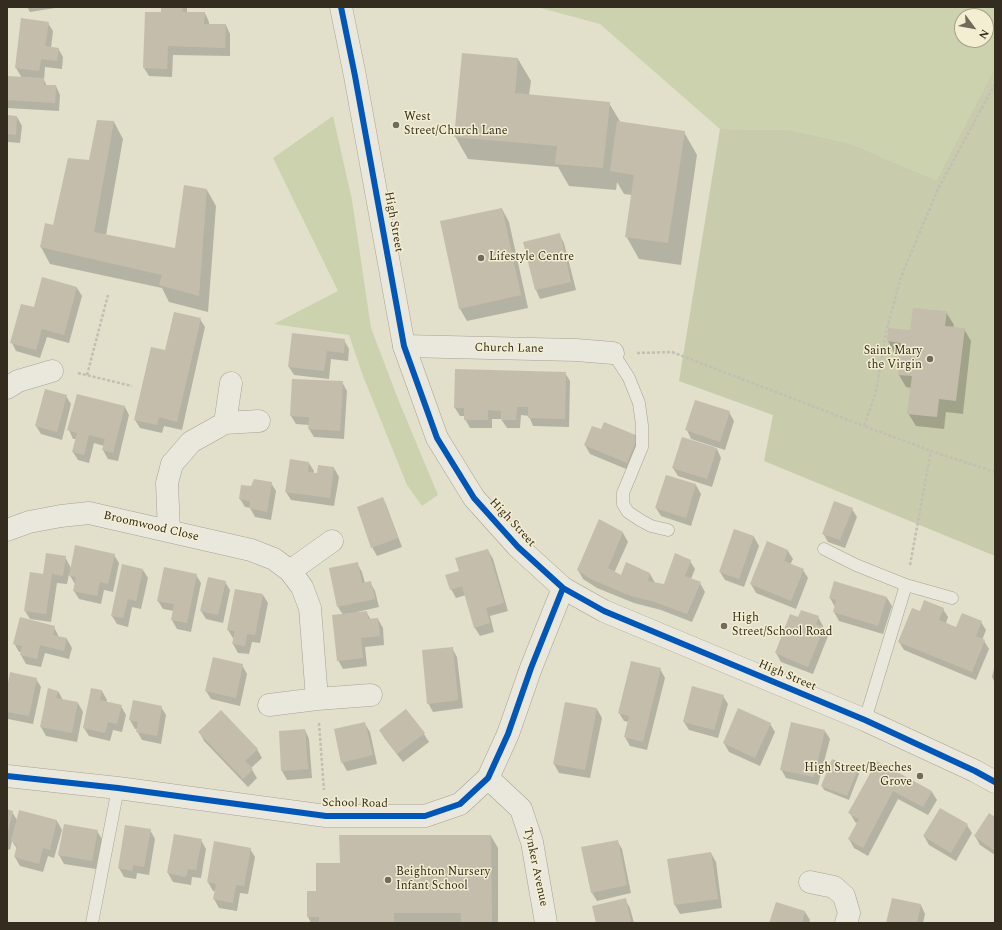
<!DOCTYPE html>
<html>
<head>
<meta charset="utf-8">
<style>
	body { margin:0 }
	#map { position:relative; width:1002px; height:930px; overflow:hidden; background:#e2dfcb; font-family:Spectral,serif }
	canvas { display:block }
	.frame { position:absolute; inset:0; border:8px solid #342c1e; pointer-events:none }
	.north { position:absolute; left:954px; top:8px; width:40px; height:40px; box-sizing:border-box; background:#f3eed1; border:1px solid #a7a089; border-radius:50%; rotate:122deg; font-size:11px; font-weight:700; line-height:16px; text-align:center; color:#342c1e }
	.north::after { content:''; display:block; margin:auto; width:14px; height:18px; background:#716b5b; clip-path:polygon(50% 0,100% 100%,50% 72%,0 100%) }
</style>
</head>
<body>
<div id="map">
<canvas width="1002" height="930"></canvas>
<div class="frame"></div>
<div class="north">N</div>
</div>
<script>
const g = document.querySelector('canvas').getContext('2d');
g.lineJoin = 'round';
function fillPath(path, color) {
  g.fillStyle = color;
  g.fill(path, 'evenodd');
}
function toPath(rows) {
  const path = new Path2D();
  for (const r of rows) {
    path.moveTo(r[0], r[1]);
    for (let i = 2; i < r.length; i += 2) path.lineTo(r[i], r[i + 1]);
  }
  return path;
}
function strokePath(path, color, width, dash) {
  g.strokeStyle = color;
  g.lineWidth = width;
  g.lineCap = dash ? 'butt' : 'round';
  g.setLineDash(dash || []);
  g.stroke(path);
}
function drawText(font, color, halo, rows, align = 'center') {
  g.font = font + ' Spectral,serif';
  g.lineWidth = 3;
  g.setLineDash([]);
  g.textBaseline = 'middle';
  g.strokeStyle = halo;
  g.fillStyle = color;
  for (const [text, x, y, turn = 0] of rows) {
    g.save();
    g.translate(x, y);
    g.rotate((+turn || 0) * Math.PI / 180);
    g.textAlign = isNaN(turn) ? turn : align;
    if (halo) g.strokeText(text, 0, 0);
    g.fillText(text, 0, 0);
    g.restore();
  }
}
const green = toPath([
	[537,7,995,7,995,67,936,180,849,143,790,130,720,129,600,24],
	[962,16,986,16,986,40,962,40],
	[333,116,352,200,371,328,398,399,438,495,422,506,407,485,363,376,349,335,274,324,338,291,273,158]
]);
const cemetery = toPath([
	[995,67,995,556,764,461,773,415,679,381,720,129,790,130,849,143,936,180]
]);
const shadow = toPath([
	[27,7,55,7,55,8,30,12],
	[162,7,187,7,187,13,205,13,209,22,209,25,226,25,230,34,230,56,173,55,172,77,149,76,144,68,162,13],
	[48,23,53,31,51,48,58,48,63,57,62,69,45,67,44,80,47,86,56,86,60,95,59,111,7,108,7,77,22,78,16,68],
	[518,59,531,81,529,95,609,103,621,123,684,132,697,155,681,265,639,259,626,236,632,195,624,194,617,182,616,190,569,186,558,167,468,159,455,136],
	[7,116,17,117,22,126,20,143,8,142,7,148],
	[98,121,114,122,123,139,106,235,176,249,207,190,216,206,208,312,169,302,162,288,50,264,41,247,46,224,54,226,90,161],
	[502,209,509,222,528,308,467,321,460,309],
	[559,234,564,243,576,290,540,299,536,290,524,243],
	[43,279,77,288,82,296,69,343,47,337,40,358,16,351,12,343,34,308],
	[946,312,954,325,953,328,964,329,971,341,963,414,946,412,944,429,916,426,908,413,911,388,906,387,899,375,901,354,895,354,888,341,911,331],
	[200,319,205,327,182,430,164,426,162,433,140,428,135,420,166,351],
	[344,340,349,349,348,361,331,359,329,379,294,375,289,367],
	[565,373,570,381,569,427,533,426,529,416,521,415,520,428,507,428,501,419,492,419,492,428,470,428,465,419,465,416,460,416,455,408],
	[342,382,347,391,344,439,314,437,309,429,309,425,296,424,291,416],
	[66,396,71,404,62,440,41,434,36,426],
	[125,407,129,415,118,461,108,459,103,450,104,446,94,443,89,463,78,460,73,452,76,439,73,439,69,430],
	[729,412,734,421,725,450,691,439,687,430],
	[601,431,638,437,631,471,590,454,585,445],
	[717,449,721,458,712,487,678,476,673,468],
	[309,463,314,471,313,474,318,474,334,468,339,477,334,506,291,500,286,492],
	[666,476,696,485,701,494,691,526,661,516,656,508],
	[271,483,276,491,271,520,255,517,250,508,245,507,240,499,252,487],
	[383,498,387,507,402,547,377,556,372,547],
	[852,509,857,517,845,548,828,542,823,533],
	[600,520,623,533,628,542,614,573,622,576,626,564,650,574,655,583,664,585,690,561,695,569,691,579,700,583,705,592,692,622,661,610,634,603,597,588,583,579,578,570],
	[735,530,754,537,759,546,744,587,725,580,720,572],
	[767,542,788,551,793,559,790,565,803,570,808,578,796,609,756,593,751,584],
	[488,550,493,559,508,611,490,616,494,632,480,636,475,628,466,595,456,598,451,589,460,572],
	[114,555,119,563,113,592,104,590,101,604,79,599,74,591,75,584,69,574,67,584,57,583,51,622,30,619,25,611,43,575,65,557,71,568],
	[357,563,362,572,365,583,370,582,375,591,379,607,357,612,357,613,367,613,371,620,378,619,383,628,384,645,365,647,367,666,343,669,338,660,343,615,338,607],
	[143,570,148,578,141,609,132,607,128,627,117,624,112,616],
	[196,575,201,583,191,632,177,629,172,620,174,611,163,609,158,601],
	[225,582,230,590,223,623,206,619,201,611],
	[263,595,268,603,260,643,252,642,249,654,238,653,233,644,233,638,228,630],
	[830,598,887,598,892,606,883,634,839,621,834,612,835,607],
	[943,609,948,617,946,623,957,628,981,622,986,630,982,640,984,641,989,649,976,680,904,650,899,642,920,612],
	[818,617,823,626,822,627,828,636,813,674,781,662,776,653,798,619],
	[54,627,59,637,67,639,72,648,69,659,45,653,41,667,26,664,21,655,22,652,19,652,14,643],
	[452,648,457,657,463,708,433,712,428,703],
	[995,664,995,683,992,677],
	[242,665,247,674,240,706,211,699,206,691],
	[660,669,665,678,647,750,630,746,625,737,629,722,624,721,619,713],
	[36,679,41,687,33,724,8,719,7,693],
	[92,689,102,691,107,700,106,703,121,706,126,715,122,732,113,730,110,741,89,736,84,728],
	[58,691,63,700,78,703,83,712,77,742,46,736,41,727],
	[723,696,728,704,718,738,689,730,684,722],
	[134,702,161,707,166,715,161,744,142,740,137,731,137,729,135,729,130,720],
	[597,709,602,718,590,778,559,773,554,764],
	[365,724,370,732,377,764,347,771,342,762],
	[770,724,775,732,760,766,729,752,724,743],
	[305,730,309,739,312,778,287,780,282,771,280,732],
	[380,731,424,734,429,742,403,762,385,739],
	[825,731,830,739,818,785,786,778,781,769],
	[200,733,257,749,262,758,251,768,257,778,248,787,204,741],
	[877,762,932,792,937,800,928,815,898,799,868,856,854,848,849,839,858,824,855,822,850,813],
	[857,770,859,774,849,800,824,790,822,786],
	[7,810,12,812,17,820,57,821,62,830,54,858,48,856,43,872,20,866,15,857,17,849,12,841,10,850,7,849],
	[995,818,995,855,980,845,975,836],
	[65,825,97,831,102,839,96,869,64,864,59,855],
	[967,825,972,833,956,861,929,845,924,836],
	[150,830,155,839,149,875,137,873,136,879,124,877,119,868],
	[491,836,498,848,498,923,311,923,308,917,317,892,341,864],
	[201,840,206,849,201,878,192,877,191,885,173,882,168,873],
	[617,841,622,849,631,893,597,901,592,893],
	[250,849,255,857,248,894,240,893,237,911,219,908,214,899,215,891,213,891,208,882],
	[711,853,716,862,722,908,680,914,675,905,668,860],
	[625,899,630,908,634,923,597,923],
	[921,905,925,914,923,923,887,923],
	[805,912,810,920,809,923,770,923]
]);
const building = toPath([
	[161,7,183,7,182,12,205,12,204,24,226,24,225,48,168,46,167,69,143,68,145,12,161,12],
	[21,18,49,22,45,46,59,48,57,61,41,59,39,71,15,68],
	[462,53,518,58,515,93,610,102,603,168,555,164,557,146,454,137],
	[7,76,44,78,44,85,56,85,55,103,7,100],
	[7,115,17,116,16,135,7,134],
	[97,120,114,121,94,232,175,248,184,185,207,189,199,296,159,285,162,275,40,247,45,223,53,225,68,158,89,160],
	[617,121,685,131,668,243,625,237,634,175,610,171],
	[502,208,521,295,459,309,440,221],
	[560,233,571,282,535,290,523,242],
	[42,277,77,287,64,335,42,329,36,350,10,343,21,304,34,307],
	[913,308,947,311,945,326,965,328,956,401,939,399,937,417,907,414,912,376,898,375,901,343,887,341,888,328,910,330],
	[174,312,201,318,177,422,159,417,157,425,134,420,151,347,165,350],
	[292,333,345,339,344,353,327,351,324,371,288,367],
	[455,369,566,372,565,419,528,418,528,407,517,407,516,420,501,420,501,411,488,410,488,420,464,420,464,408,454,408],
	[292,379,343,381,340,431,308,429,309,417,290,416],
	[45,389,67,395,57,432,35,426],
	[77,394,125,406,113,453,102,450,105,439,89,435,84,455,72,452,77,433,67,430],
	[695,400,730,411,720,442,685,430],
	[604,422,638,436,627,463,584,445,592,426,601,429],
	[682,437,717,448,707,479,672,468],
	[290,459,309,462,308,472,317,473,318,465,334,467,330,498,285,492],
	[666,475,696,484,686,518,655,508],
	[254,479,272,482,267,512,249,508,250,501,239,499,241,485,251,486],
	[383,497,398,538,371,548,357,507],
	[834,501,853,508,840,540,822,534],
	[599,519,623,532,608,568,621,575,626,562,650,573,648,581,664,584,675,553,691,560,685,576,701,582,687,614,655,602,628,595,591,579,577,570],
	[734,529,754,536,739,579,719,572],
	[767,541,788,550,784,561,804,569,791,601,750,584],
	[75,545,115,554,108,584,100,582,97,596,73,591,76,577,69,576],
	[488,549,504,603,486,608,490,623,474,628,462,586,450,590,445,575,459,571,455,558],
	[46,553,66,556,63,576,52,574,46,614,24,611,30,572,43,574],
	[358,562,362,583,371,581,375,599,337,607,329,568],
	[122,564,143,569,136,601,128,599,123,618,111,616],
	[164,567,197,574,187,623,171,620,174,604,157,601],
	[208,577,226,581,218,615,200,611],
	[834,581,887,597,878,626,833,612,836,600,829,598],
	[235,589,263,594,255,635,247,634,245,646,232,644,235,631,227,630],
	[924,600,944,608,939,620,956,627,962,613,982,621,976,636,985,640,972,672,898,642,912,608,920,611],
	[801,610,819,616,816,624,824,627,808,667,775,653,790,614,798,617],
	[367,611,368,619,378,618,380,636,361,638,363,658,337,661,332,615],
	[20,617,55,626,53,635,67,638,64,651,40,645,37,659,20,655,22,646,13,644],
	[453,647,458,700,427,704,422,650],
	[213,657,243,664,236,698,205,691],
	[631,661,661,668,643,742,624,737,629,716,618,713],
	[10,672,37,678,29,716,7,712,7,688],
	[692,686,724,695,714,730,683,722],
	[48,688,58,691,56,698,78,702,72,733,40,727],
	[91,688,102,690,100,700,122,705,117,724,108,722,105,733,83,728],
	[133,700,162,706,157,736,136,732,138,722,129,720],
	[565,702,597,708,585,770,553,764],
	[738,708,771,723,755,758,723,743],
	[406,709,425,733,397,754,379,730],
	[221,710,258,749,245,761,253,769,243,779,198,732],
	[365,722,373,755,341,763,334,729],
	[791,722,825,730,814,777,780,770],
	[305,729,308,769,281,771,279,731],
	[832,759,858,769,847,796,821,786],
	[877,761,932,791,923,807,893,791,863,848,848,839,859,819,848,813],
	[940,808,968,824,951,853,923,836],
	[7,809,13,811,8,832,7,832],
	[19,810,57,820,50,850,43,848,39,864,14,857,17,845,11,841],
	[989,813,995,817,995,851,974,836],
	[64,824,98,830,92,861,58,855],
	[125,825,151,829,144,867,133,865,132,871,118,868],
	[174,834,202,839,196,870,188,869,186,877,167,873],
	[339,835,491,835,492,923,461,923,461,913,394,913,394,923,319,923,319,917,307,917,307,891,316,891,316,863,340,863],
	[618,840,627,885,591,893,581,847],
	[214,841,251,848,244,886,236,885,233,903,213,899,216,884,207,882],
	[711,852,718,899,674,905,667,859],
	[626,898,631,923,596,923,592,906],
	[892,898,921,904,917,923,886,923],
	[776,902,805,911,802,923,769,923]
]);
const path = toPath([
	[995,84,938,189,901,277,886,332,876,392,864,426,931,451,995,472],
	[637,353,672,352,864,426],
	[78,373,132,386],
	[87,375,108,295],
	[910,565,931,451],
	[319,723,324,790]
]);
const service = toPath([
	[613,353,629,378,639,403,642,425,642,447,623,493,623,504,628,512,640,520,651,526,668,530],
	[824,549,856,565,906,585,952,598],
	[865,720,906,585],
	[92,923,118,788]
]);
const minor = toPath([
	[404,346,576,350,613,353],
	[7,388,18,381,52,371],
	[225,423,231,383],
	[7,530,29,522,61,516,89,513,251,550,274,559,290,571,302,587,310,608,317,699],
	[169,531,167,483,172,464,191,442,225,423,259,421],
	[290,571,332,541],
	[269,705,317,699,371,695],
	[7,776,118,788,326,816,425,816,460,804,488,778,508,734,531,668,563,588],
	[488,778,521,809,532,842,546,923],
	[810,882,834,887,844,896,849,913,846,923]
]);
const tertiary = toPath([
	[341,7,355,76,404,346,437,438,474,498,518,547,563,588,604,611,865,720,975,771,995,782]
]);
const cycleway = toPath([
	[341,7,355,76,404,346,437,438,474,498,518,547,563,588,604,611,865,720,975,771,995,782],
	[7,776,118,788,326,816,425,816,460,804,488,778,508,734,531,668,563,588]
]);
const markers = [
	[396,125,4,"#716b5b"],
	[481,258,4,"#716b5b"],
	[930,359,4,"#716b5b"],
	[724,626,4,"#716b5b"],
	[920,776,4,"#716b5b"],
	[388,880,4,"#716b5b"]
];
const poiNames = [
	["West",404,118],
	["Street/Church Lane",404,132],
	["Lifestyle Centre",489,258],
	["Saint Mary",922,352,"right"],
	["the Virgin",922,366,"right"],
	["High",732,619],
	["Street/School Road",732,633],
	["High Street/Beeches",912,769,"right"],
	["Grove",912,783,"right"],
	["Beighton Nursery",396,873],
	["Infant School",396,887]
];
const streetNames = [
	["High Street",393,222,80],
	["Church Lane",509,349,1],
	["High Street",512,523,47],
	["Broomwood Close",151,527,13],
	["High Street",787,676,23],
	["School Road",355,804,1],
	["Tynker Avenue",535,867,78]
];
fillPath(green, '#cdd2ae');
fillPath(cemetery, '#c8ccad');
fillPath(shadow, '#0003');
fillPath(building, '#c5bdac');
strokePath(service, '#a7a294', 13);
strokePath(minor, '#a7a294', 23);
strokePath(tertiary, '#a7a294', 23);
strokePath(path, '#c2bfb3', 2.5, [3, 2]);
strokePath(service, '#eae8dc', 12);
strokePath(minor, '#eae8dc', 22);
strokePath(tertiary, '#eae8dc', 22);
strokePath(cycleway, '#0057b8', 6);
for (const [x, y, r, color] of markers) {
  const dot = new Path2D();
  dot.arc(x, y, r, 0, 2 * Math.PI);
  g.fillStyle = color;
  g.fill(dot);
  strokePath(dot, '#f3eed1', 1.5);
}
drawText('12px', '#342c1e', '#f3eed1', poiNames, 'left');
drawText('12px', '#342c1e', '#f3eed1', streetNames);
</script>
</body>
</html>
